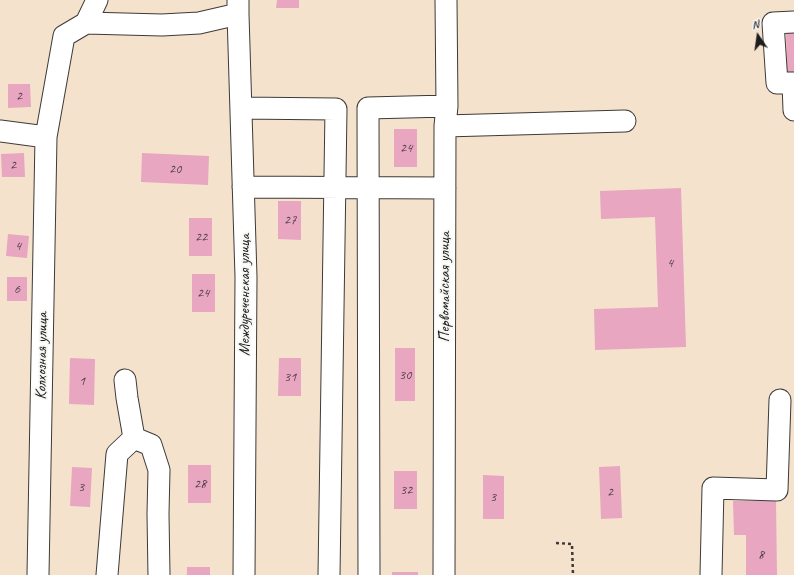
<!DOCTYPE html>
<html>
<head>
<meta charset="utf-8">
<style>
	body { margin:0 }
	#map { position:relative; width:794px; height:575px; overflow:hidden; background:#f5e2cd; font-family:Caveat,sans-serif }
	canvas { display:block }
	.north { position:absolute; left:738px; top:16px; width:40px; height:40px; -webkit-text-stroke:3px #f6f6f2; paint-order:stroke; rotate:347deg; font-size:11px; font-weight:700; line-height:16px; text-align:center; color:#1c1c1c }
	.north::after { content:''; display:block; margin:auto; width:14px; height:18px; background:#1c1c1c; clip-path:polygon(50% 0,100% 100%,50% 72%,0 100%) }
</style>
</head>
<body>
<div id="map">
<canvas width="794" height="575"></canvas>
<div class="north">N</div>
</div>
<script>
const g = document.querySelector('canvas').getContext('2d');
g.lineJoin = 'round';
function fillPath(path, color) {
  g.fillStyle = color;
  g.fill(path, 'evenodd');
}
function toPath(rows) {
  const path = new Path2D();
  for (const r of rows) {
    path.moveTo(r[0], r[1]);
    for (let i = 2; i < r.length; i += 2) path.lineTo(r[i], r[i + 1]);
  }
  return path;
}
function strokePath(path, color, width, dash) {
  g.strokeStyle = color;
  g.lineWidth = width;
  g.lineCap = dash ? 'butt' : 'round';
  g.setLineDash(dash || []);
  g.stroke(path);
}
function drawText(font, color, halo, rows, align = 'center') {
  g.font = font + ' Caveat,sans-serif';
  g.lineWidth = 3.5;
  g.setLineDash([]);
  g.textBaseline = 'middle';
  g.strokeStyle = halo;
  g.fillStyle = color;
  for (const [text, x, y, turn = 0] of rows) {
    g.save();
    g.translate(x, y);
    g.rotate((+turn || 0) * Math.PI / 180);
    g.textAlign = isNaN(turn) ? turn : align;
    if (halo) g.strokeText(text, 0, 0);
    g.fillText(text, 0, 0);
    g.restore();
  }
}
const building = toPath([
	[277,0,299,0,299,8,276,8],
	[786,30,794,30,794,73,787,73],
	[8,84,30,84,31,107,8,108],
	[394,129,417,129,417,167,394,167],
	[24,153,25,177,2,177,1,154],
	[142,153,209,156,208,185,141,182],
	[681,188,686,347,595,350,594,309,658,307,655,217,601,219,600,191],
	[278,201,301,201,301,240,278,239],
	[189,218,212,218,212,256,189,256],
	[8,234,29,236,27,258,6,256],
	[192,274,215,274,215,312,192,312],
	[7,277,27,277,27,301,7,301],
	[395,348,415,348,415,401,395,401],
	[70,358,95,359,94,405,69,404],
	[279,358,301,358,301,396,278,396],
	[188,465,211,465,211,503,188,503],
	[620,466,622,518,601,519,599,467],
	[72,467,92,468,90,507,70,506],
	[394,471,417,471,417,509,394,509],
	[483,475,504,476,504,519,483,519],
	[733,501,776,501,777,575,746,575,746,535,734,535],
	[187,567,210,567,210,575,187,575],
	[392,572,418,572,418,575,392,575]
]);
const path = toPath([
	[556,543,572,544,573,575]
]);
const minor = toPath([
	[238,14,246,277,244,575],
	[794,22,773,23,777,83,793,83,794,110],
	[86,23,162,25,199,23,238,14,238,0],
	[241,108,336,109,329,575],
	[445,126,625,121],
	[0,131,46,137,64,36,86,23,97,0],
	[243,187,445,188],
	[125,380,127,398,134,438,151,445,159,470,158,514,159,575],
	[38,575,46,137],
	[107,575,117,454,134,438],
	[369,575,368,108,447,106],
	[444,575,445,126,447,106,446,0],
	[711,575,713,488,777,490,780,400]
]);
const numberNames = [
	["2",19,96],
	["24",406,148],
	["2",13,165],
	["20",175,169],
	["27",290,220],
	["22",201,237],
	["4",18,246],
	["4",670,263],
	["6",17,289],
	["24",203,293],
	["30",405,375],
	["31",290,377],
	["1",82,381],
	["28",200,484],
	["3",81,487],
	["32",406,490],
	["2",610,492],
	["3",493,497],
	["8",761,555]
];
const streetNames = [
	["Первомайская улица",445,287,-90],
	["Междуреченская улица",245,295,-90],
	["Колхозная улица",42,356,-89]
];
fillPath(building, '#e8a6c1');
strokePath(minor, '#3d3a37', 23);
strokePath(path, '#3d3a37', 2.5, [3, 3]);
strokePath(minor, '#fff', 21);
drawText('14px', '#4f3e45', null, numberNames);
drawText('16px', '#1c1c1c', '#f6f6f2', streetNames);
</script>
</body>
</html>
